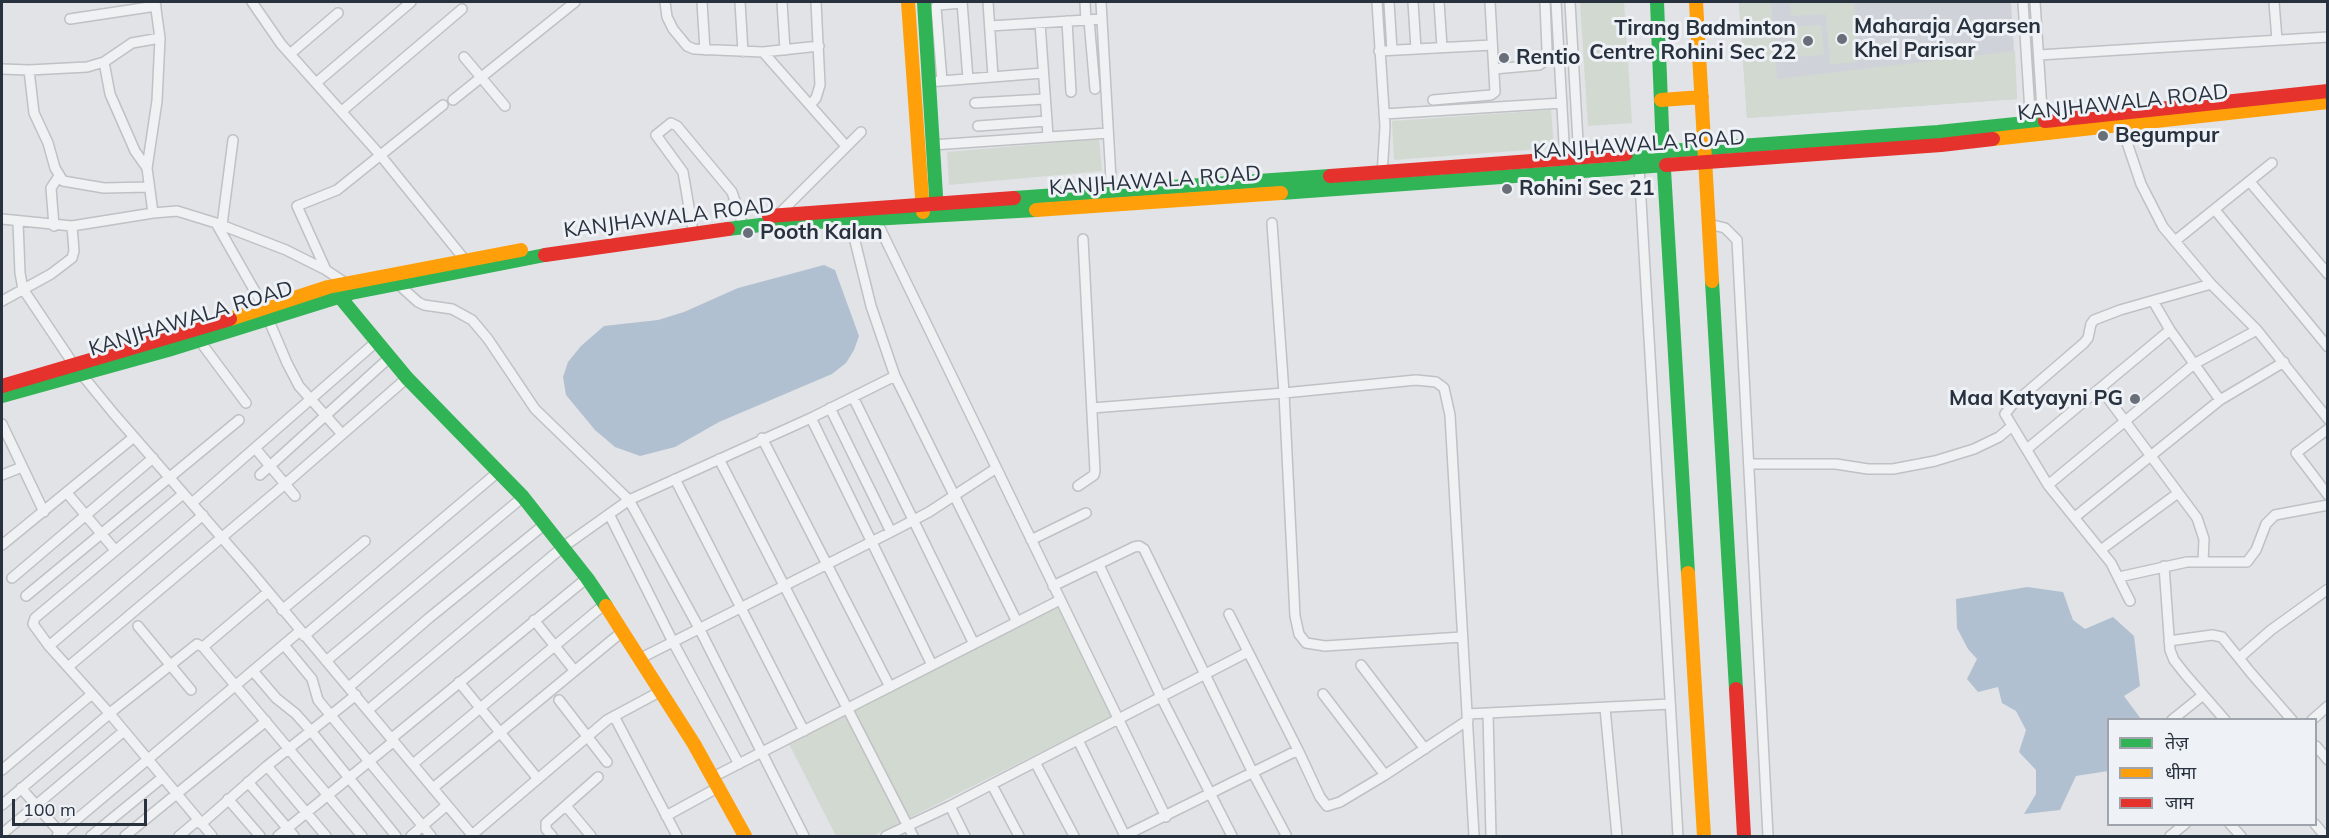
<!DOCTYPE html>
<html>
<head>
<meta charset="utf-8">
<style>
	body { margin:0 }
	#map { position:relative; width:2329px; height:838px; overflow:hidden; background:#e1e3e6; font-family:Mulish,"Noto Sans Devanagari",sans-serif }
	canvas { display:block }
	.frame { position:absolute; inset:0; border:3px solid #28313e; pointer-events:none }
	.legend { position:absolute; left:2107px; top:718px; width:210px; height:108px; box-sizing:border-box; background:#eef1f5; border:2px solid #9fa4ac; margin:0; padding:8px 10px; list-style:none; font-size:18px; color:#28313e }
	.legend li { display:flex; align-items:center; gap:12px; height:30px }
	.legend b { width:30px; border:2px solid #9fa4ac }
	.scale { position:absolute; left:12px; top:799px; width:135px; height:27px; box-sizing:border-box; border:3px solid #28313e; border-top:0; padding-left:8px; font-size:18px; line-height:21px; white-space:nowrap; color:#28313e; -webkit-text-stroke:4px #eef1f5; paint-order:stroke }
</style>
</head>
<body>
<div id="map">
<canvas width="2329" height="838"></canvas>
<div class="frame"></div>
<ul class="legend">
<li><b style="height:8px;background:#30b455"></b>तेज़</li>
<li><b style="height:8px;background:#ff9f0a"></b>धीमा</li>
<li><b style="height:8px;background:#e5322d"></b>जाम</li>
</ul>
<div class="scale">100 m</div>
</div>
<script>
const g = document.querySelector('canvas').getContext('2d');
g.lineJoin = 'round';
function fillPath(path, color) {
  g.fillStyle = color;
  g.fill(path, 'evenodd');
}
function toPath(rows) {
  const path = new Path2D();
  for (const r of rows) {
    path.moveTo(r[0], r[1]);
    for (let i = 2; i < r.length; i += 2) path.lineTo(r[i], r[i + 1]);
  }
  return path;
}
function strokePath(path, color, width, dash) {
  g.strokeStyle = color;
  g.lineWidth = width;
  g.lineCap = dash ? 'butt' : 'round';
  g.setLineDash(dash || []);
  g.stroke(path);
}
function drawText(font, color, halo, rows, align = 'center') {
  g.font = font + ' Mulish,sans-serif';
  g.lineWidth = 6;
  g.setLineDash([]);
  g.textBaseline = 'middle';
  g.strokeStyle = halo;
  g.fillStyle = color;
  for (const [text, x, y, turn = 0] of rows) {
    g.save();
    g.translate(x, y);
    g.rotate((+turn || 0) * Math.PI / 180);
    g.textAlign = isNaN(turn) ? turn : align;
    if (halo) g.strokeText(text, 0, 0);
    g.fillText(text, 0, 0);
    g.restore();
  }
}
const built = toPath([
	[1739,2,2011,2,2017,99,1747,118]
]);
const green = toPath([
	[1580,2,1624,2,1632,123,1588,126],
	[1739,2,1771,2,1777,79,2015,51,2017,99,1747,118],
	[1790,2,1854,2,1858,62,1830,64,1826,14,1791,16],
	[1821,25,1824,55,1794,57,1791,27],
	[1551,110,1554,148,1394,160,1392,121],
	[1099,139,1102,171,949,185,947,152],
	[1058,606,1113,716,873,836,836,836,789,744]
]);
const water = toPath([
	[824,265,835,270,859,336,854,350,846,363,832,374,719,422,675,447,640,456,615,447,595,430,566,395,563,377,568,362,581,346,604,326,658,320,684,312,738,288],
	[2027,587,2063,592,2073,620,2085,629,2113,617,2134,636,2140,686,2124,696,2141,719,2108,720,2108,771,2076,776,2060,810,2024,814,2036,794,2036,770,2019,752,2026,730,2016,711,2002,703,1998,687,1978,692,1967,679,1977,659,1968,649,1957,628,1956,599]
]);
const street = toPath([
	[252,2,281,44,381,156,469,265],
	[665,2,667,17,673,29,687,46,694,49,763,52,819,46],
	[702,2,705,50],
	[740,2,743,52],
	[782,2,785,50],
	[962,2,968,79],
	[988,2,993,77],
	[1085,2,1086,21],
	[1101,2,1112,197],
	[1377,2,1385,126,1382,176],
	[1389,2,1392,50],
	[1413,2,1416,49],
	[1439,2,1442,47],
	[1556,2,1565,160],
	[1570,2,1579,159],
	[2023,2,2031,128],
	[2035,2,2043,125],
	[2274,2,2277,40],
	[70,19,156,6],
	[1089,20,1095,89],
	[1067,21,1071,92],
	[1040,23,1048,136],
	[990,26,1102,19],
	[1379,51,1492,45],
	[763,52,846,146],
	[290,54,338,13],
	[2039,55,2328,37],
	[464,57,505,106],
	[104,62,110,94,135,151,147,168],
	[2,69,29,70,87,67,104,62,132,43,160,38],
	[1494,69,1539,65,1545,61,1547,50,1545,2],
	[29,70,34,113,48,143,55,168,63,181,104,188,149,187],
	[942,81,936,7,938,5,962,3],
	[928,82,1043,73],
	[316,83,411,2],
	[453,100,575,2],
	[1433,100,1491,95,1495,92,1490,2],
	[975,103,1045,99],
	[810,105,816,98,820,85,816,2],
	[342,111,462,9],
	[1384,114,1562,103],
	[2121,125,2141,184,2163,227,2211,284,2257,330,2328,419],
	[978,126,1047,121],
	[932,145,1108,133],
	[1639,166,1678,836],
	[2250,182,2328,274],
	[2215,210,2328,347],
	[153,213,147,168,157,101,160,38,155,2],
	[778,215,861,132],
	[2,219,72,226,153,213,177,211,216,223,286,250,326,270,347,284],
	[876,220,1166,817],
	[850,221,871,306,895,376,1017,622],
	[18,222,20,273,23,289,74,365,114,414,250,570,473,836],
	[216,223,261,302,287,363,299,386,342,434],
	[1272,223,1284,393,1295,616,1299,634,1306,643,1325,646,1462,637],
	[1709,224,1725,228,1737,240,1768,836],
	[222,225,233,140],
	[692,225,683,172,656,135,671,123,677,126,732,192,741,219],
	[54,226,51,188,59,176],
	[2175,241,2272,163],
	[326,270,297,206,337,190,443,105],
	[398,284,418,302,424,305,452,309,472,320,488,339,535,409,629,500,699,628,804,836],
	[2,301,51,274,72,258,74,251,72,226],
	[2153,301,2170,330,2220,400],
	[199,340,246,403],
	[2101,389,2197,518,2204,539,2203,562],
	[853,397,974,644],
	[830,408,891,532],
	[1092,408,1284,393,1416,380,1436,382,1444,388,1450,415,1474,836],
	[811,418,932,665],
	[2,424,44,512],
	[2328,429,2296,453,2328,495],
	[762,438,890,687],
	[255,448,295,496],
	[2027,449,2170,330],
	[719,459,913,836],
	[1749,464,1836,464,1868,469,1893,469,1935,461,1974,449,1999,437,2012,426],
	[2,475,22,467],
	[260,475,389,358],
	[675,479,804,731],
	[2048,485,2194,364,2257,330],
	[1078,486,1094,475,1095,471,1083,239],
	[67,493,115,550],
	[183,494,41,613,35,618,33,624,49,646,110,714,212,836],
	[192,503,376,342],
	[609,514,673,642,739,764],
	[2075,517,2220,400,2284,362],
	[1031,540,1086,513],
	[2,545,134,437],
	[2102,549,2178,493],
	[1099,565,1161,697,1232,836],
	[2164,566,2170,650,2174,660,2185,674,2225,720],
	[2119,577,2187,562,2247,562,2256,550,2266,524,2275,515,2328,505],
	[12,578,153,458],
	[1053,586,1134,547,1139,546,1144,549,1253,773,1286,835],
	[26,596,239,420],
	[2130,601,2111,563,2048,485,2005,414,2012,405,2084,343,2088,338,2091,324,2094,320,2120,310,2211,284],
	[282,610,365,541],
	[1229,614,1298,750,1320,797,1327,806,1340,802,1385,775,1468,720],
	[534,620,574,670],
	[138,626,191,690],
	[304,636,498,472],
	[2169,641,2212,635,2222,637,2251,673,2292,720],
	[284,645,312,679,318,700,431,836],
	[49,646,203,515],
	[203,647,268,592],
	[641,658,891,532,929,512,995,469],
	[2239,658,2271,630,2328,589],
	[326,661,523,497],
	[1361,665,1425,749],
	[68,667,284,485,407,378],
	[253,671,276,698,296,714,311,731,396,836],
	[459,682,538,779],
	[349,687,429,618,545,524],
	[1323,694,1385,775],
	[559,700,607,762],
	[1605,708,1617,836],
	[368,710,563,547,629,500,811,418,895,376],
	[1488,713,1491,836],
	[1467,714,1670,704],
	[614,716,677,836],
	[2172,720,2203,695],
	[2312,720,2328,706],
	[392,738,587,578],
	[1078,740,1125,836],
	[2316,746,2328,760],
	[1035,762,1074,836],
	[413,764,605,604],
	[267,766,326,836],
	[2,770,92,694],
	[713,777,1060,600],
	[248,782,294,836],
	[992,785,1019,836],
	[21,788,63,836],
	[433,788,623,631],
	[228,799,260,836],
	[2,805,115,709,197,644,203,647,362,836],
	[566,806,591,836],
	[950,806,965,836],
	[666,816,719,787],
	[201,824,267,766,356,695],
	[2230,824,2241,836],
	[2315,824,2325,836],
	[2,834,124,731],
	[472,835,607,720,661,691],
	[57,836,300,631],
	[91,836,163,777],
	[125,836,266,721],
	[179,836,198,820],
	[278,836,394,741],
	[411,836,447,805],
	[552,836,546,829,546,823,598,777],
	[886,836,950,806,1248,652],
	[1124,836,1298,750],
	[2170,836,2185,824]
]);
const fast = toPath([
	[924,2,937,212],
	[1657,2,1663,153,1688,573],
	[1626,154,1938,132,2045,121],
	[1281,193,1666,165],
	[1014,198,1330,176],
	[728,229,761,225,1036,210],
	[1712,281,1736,689],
	[339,296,407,378,523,497,587,578,606,606],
	[2,396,168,350,351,293,545,255]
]);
const slow = toPath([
	[908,2,923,212],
	[1696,2,1712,281],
	[1661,100,1702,97],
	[1993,139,2328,102],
	[1036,210,1281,193],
	[230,319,328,287,521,250],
	[1688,573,1704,836],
	[606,606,694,744,745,836]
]);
const jam = toPath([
	[2045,121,2328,91],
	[1666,165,1941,145,1993,139],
	[1330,176,1626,154],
	[769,216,1014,198],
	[545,255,728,229],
	[2,386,230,319],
	[1736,689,1744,836]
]);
const markers = [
	[1842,39,6,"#696f79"],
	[1808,41,6,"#696f79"],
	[1504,58,6,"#696f79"],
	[2103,136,6,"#696f79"],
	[1507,189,6,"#696f79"],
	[748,233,6,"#696f79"],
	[2135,399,6,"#696f79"]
];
const poiNames = [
	["Maharaja Agarsen",1854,27],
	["Khel Parisar",1854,51],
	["Tirang Badminton",1796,29,"right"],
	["Centre Rohini Sec 22",1796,53,"right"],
	["Rentio",1516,58],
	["Begumpur",2115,136],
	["Rohini Sec 21",1519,189],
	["Pooth Kalan",760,233],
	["Maa Katyayni PG",2123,399,"right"]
];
const streetNames = [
	["KANJHAWALA ROAD",2123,103,-6],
	["KANJHAWALA ROAD",1639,145,-4],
	["KANJHAWALA ROAD",1155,181,-4],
	["KANJHAWALA ROAD",669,218,-7],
	["KANJHAWALA ROAD",191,319,-17]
];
fillPath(built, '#cfd3d9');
fillPath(green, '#d2d9d1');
fillPath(water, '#b0c0d0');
strokePath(street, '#bfc1c4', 12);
strokePath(street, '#f0f1f2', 9);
strokePath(fast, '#30b455', 14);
strokePath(slow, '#ff9f0a', 14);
strokePath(jam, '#e5322d', 14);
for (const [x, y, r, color] of markers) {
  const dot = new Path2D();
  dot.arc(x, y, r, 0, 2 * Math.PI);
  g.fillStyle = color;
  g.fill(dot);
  strokePath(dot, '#eef1f5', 2);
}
drawText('bold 21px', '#28313e', '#eef1f5', poiNames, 'left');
drawText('21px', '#28313e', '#eef1f5', streetNames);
</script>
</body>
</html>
